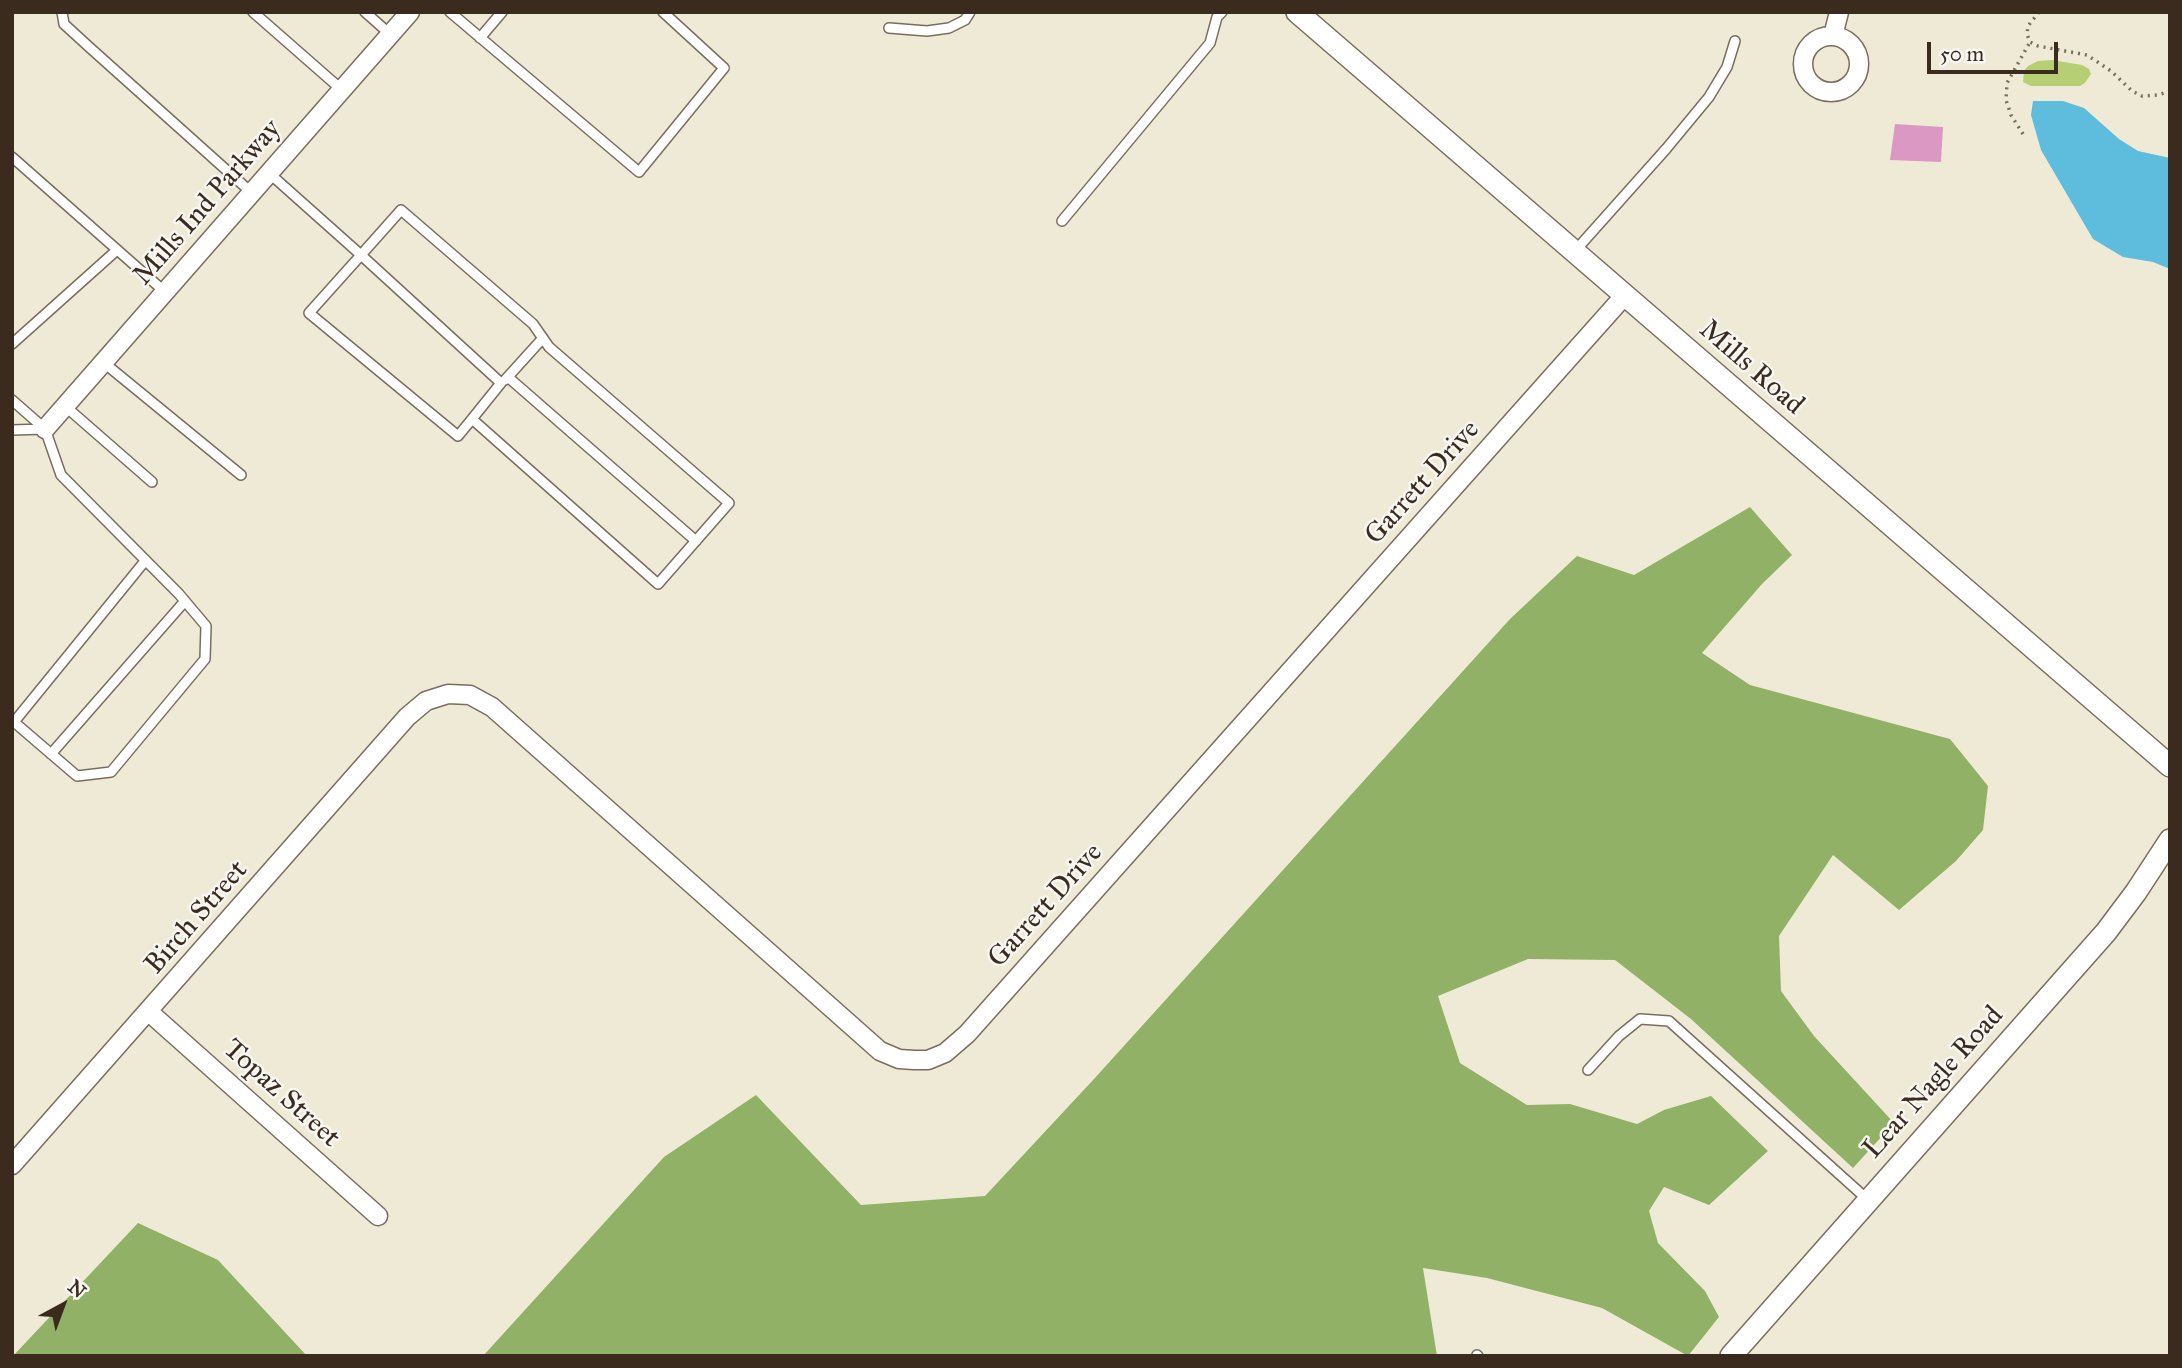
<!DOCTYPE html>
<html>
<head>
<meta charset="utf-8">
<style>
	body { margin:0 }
	#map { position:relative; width:2182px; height:1368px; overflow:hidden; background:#efead6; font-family:"IM FELL Great Primer",serif }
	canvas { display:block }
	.frame { position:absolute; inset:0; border:14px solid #3b2a1e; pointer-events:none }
	.north { position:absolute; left:28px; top:1270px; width:70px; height:70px; -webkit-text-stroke:5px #f6f6f2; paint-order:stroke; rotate:41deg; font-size:19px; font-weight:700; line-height:28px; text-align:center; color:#3b2a1e }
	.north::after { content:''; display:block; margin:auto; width:24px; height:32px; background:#3b2a1e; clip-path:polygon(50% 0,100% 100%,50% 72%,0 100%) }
	.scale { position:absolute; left:1927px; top:42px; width:131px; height:32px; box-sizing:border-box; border:4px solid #3b2a1e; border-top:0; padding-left:9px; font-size:21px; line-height:24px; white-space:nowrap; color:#3b2a1e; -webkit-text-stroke:5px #f6f6f2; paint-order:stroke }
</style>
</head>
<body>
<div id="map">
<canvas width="2182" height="1368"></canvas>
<div class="frame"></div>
<div class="north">N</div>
<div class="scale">50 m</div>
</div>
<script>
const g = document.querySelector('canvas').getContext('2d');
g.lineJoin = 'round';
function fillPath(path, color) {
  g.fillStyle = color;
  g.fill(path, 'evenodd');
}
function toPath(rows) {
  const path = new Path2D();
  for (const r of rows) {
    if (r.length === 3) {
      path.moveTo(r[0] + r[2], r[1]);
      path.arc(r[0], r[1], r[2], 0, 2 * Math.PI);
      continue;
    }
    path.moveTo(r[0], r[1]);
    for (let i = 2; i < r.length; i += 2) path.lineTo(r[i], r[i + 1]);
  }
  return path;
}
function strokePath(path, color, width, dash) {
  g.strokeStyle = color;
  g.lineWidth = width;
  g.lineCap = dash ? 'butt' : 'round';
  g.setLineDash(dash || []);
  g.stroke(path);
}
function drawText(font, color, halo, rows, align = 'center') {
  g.font = font + ' "IM FELL Great Primer",serif';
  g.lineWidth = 5;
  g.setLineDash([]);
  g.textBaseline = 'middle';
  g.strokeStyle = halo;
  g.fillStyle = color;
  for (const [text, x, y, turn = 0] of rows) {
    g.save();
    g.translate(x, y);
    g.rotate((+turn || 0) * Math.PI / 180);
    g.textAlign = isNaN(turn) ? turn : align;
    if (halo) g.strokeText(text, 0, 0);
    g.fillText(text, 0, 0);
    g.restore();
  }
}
const green = toPath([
	[2052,60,2082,65,2089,69,2091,74,2085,83,2080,86,2031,86,2023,82,2024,71,2028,66,2038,61]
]);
const forest = toPath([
	[1750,507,1792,555,1762,584,1702,653,1750,685,1950,739,1988,786,1983,830,1956,861,1899,910,1833,855,1779,936,1781,991,1814,1036,1894,1123,1853,1168,1691,1019,1615,960,1528,959,1438,996,1460,1063,1527,1105,1570,1104,1637,1124,1664,1110,1711,1096,1768,1151,1709,1205,1664,1187,1649,1211,1658,1243,1705,1291,1719,1317,1688,1356,1602,1308,1487,1278,1423,1268,1437,1356,483,1356,664,1157,756,1095,861,1205,985,1196,1094,1079,1510,619,1577,556,1634,575],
	[138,1223,218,1260,307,1356,13,1356]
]);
const water = toPath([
	[2033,101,2063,101,2084,108,2119,139,2138,151,2170,158,2170,269,2153,262,2123,257,2093,239,2041,150,2031,115]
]);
const building = toPath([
	[1895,124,1943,127,1941,162,1890,160]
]);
const path = toPath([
	[2039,12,2028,26,2027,34,2030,42,2038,46,2087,55,2111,71,2132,91,2142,96,2158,95,2170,91],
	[2023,134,2011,115,2006,100,2007,83,2030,42]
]);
const service = toPath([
	[62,12,64,24,88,46,252,193],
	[253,12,342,90],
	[365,12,391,35],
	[450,12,639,172,724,68,663,12],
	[889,28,927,31,949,28,965,20,970,12],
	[480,38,502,12],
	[12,157,165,292],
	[269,173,361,255,401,210,533,324,549,347,729,503,658,584,472,419,458,436,309,313,361,255,501,383,472,419],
	[1062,221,1210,43,1217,17,1222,12],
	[1575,251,1666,149,1709,97,1727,67,1735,41],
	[12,344,117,250],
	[103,362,241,475],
	[509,378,696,541],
	[505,380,543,338],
	[12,400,45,429,61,475,179,594,206,626,205,659,111,772,77,776,14,722,145,561],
	[65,406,152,482],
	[12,430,45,429],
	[51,754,185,601],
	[1588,1070,1619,1036,1640,1019,1669,1021,1868,1200],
	[1477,1355,1478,1356]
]);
const minor = toPath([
	[1833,36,1839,12],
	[1831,64,28],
	[45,429,410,12],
	[149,1012,378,1216],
	[12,1165,407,717,426,701,448,694,470,695,492,707,880,1051,899,1059,914,1060,928,1060,945,1053,967,1034,1625,295]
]);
const tertiary = toPath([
	[1297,12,2170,766],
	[1731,1356,2106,932,2136,892,2170,840]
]);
const streetNames = [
	["Mills Ind Parkway",208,203,-49],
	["Mills Road",1751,368,41],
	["Garrett Drive",1423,483,-48],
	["Garrett Drive",1046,906,-48],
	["Birch Street",197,918,-49],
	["Lear Nagle Road",1934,1083,-48],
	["Topaz Street",281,1094,42]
];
fillPath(green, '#b7cf74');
fillPath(forest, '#91b266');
fillPath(water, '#5ebcdc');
fillPath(building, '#db98c3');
strokePath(service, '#7a6d5e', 12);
strokePath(minor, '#7a6d5e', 21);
strokePath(tertiary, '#7a6d5e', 24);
strokePath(path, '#7a6d5e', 3.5, [2, 5]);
strokePath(service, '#fff', 9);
strokePath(minor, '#fff', 18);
strokePath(tertiary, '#fff', 21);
drawText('28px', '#3b2a1e', '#f6f6f2', streetNames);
</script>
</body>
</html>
